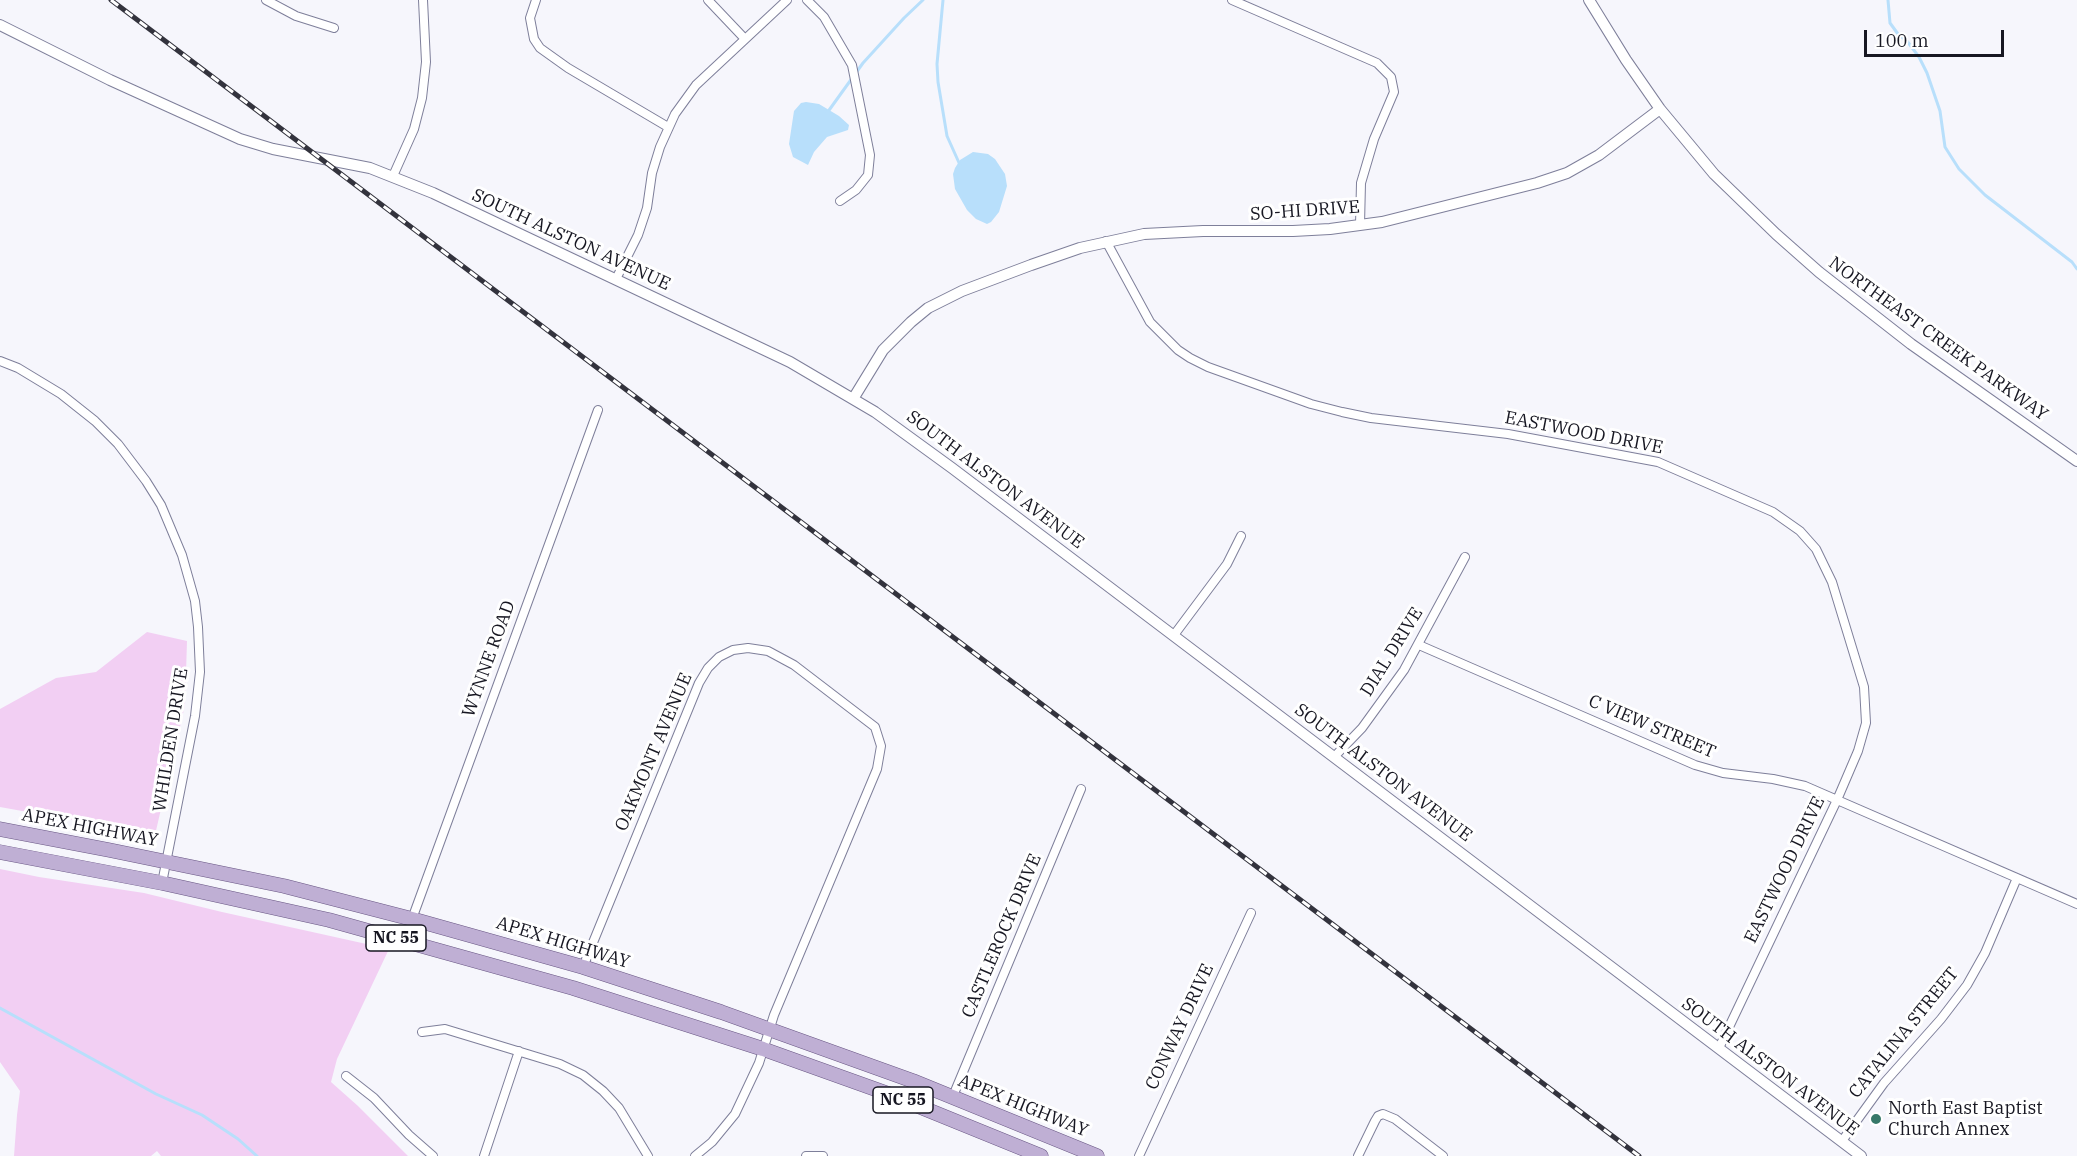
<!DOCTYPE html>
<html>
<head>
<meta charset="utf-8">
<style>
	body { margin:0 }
	#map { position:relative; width:2077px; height:1156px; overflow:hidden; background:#f6f6fc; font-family:"IBM Plex Serif",serif }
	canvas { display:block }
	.scale { position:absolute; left:1864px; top:30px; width:140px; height:27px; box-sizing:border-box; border:3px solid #171722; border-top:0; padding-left:8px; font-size:18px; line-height:21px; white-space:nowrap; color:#171722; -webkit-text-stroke:4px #fff; paint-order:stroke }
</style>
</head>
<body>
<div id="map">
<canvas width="2077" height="1156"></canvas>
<div class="scale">100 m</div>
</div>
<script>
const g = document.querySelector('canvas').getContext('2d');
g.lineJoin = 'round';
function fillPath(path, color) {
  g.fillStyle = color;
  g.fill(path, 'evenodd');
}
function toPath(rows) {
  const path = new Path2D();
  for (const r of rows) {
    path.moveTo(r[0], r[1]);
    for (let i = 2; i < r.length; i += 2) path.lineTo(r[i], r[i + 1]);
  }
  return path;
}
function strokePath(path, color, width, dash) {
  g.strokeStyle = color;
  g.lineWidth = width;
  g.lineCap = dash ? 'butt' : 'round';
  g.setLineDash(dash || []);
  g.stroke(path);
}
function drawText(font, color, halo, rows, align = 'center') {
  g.font = font + ' "IBM Plex Serif",serif';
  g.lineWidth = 6;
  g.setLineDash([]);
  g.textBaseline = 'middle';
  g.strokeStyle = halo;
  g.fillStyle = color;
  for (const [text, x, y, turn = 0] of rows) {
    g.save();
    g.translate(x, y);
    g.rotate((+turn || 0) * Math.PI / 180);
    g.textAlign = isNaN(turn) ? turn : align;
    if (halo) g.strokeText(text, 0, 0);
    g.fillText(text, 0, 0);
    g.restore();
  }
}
const green = toPath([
	[147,632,187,641,185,705,155,835,0,807,0,709,56,678,96,672],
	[0,869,39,877,144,893,222,912,389,949,337,1059,331,1082,358,1106,408,1156,161,1156,157,1151,151,1156,14,1156,17,1115,20,1091,0,1062]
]);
const water = toPath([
	[806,102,819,104,839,116,849,125,848,130,827,137,814,152,808,165,793,157,789,144,794,111,801,103],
	[973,152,988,154,995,159,1005,174,1007,186,999,212,991,222,987,224,976,219,967,210,955,189,953,174,955,168,960,160]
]);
const stream = toPath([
	[943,0,937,64,938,82,947,136,960,165],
	[1888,0,1890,23,1898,34,1907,41,1919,57,1927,73,1940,111,1945,147,1959,169,1985,195,2072,262,2077,269],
	[827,113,863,63,904,18,923,0],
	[0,1008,156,1094,202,1115,238,1139,257,1156]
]);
const minor = toPath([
	[266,0,296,16,334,28],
	[536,0,530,18,534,39,540,48,568,68,668,127],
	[708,0,745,39],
	[807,0,824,17,852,65,870,155,868,175,856,190,840,201],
	[1232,0,1377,63,1391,77,1394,92,1374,139,1361,183,1360,225],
	[393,176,414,129,422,98,426,62,423,0],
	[1106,241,1150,322,1178,350,1190,358,1208,367,1311,404,1342,412,1371,418,1508,434,1658,462,1773,512,1800,531,1816,549,1832,582,1864,687,1866,723,1858,751,1837,800,1719,1048],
	[616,279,638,235,647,208,652,173,660,147,675,114,696,85,787,0],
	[0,361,18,368,61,394,95,421,118,444,146,481,161,505,182,555,195,601,198,627,200,672,195,716,162,883],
	[1174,635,1227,564,1241,536],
	[1419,645,1695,765,1723,773,1773,779,1805,786,2077,904],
	[1334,757,1362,728,1404,670,1465,557],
	[412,919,598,410],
	[583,967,699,683,708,668,719,657,733,650,748,648,768,651,794,665,875,727,881,746,877,769,774,1015,759,1063,735,1114,712,1142,695,1156],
	[422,1032,445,1029,560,1064,583,1075,603,1091,619,1108,648,1156],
	[346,1076,374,1098,409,1135,433,1156],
	[953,1096,1081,789],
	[1842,1141,1884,1083,1941,1019,1967,985,1985,953,2017,878],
	[484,1156,519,1051],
	[806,1156,823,1156],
	[1139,1156,1251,913],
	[1358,1156,1375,1121,1378,1116,1383,1114,1395,1119,1443,1156]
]);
const tertiary = toPath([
	[1589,0,1626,60,1660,109,1714,174,1776,234,1819,272,1911,344,2077,461],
	[0,25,110,80,240,139,273,149,370,168,433,193,790,362,875,412,952,468,1861,1156],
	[853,399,883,350,911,322,928,308,962,291,1031,265,1080,248,1144,234,1203,231,1293,231,1330,229,1382,222,1537,183,1567,173,1599,155,1660,109]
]);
const primary = toPath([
	[0,829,109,850,284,886,412,919,583,967,721,1012,913,1081,1097,1156],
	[0,852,162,883,329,920,573,988,763,1049,886,1093,1041,1156]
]);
const rail = toPath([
	[111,0,1639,1156]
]);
const markers = [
	[1876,1119,6,"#377869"]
];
const shields = [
	[396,938,60],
	[903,1100,60]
];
const shieldNames = [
	["NC 55",396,938],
	["NC 55",903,1100]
];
const streetNames = [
	["SO-HI DRIVE",1305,211,-4],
	["SOUTH ALSTON AVENUE",571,240,25],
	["NORTHEAST CREEK PARKWAY",1938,339,36],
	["EASTWOOD DRIVE",1584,433,11],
	["SOUTH ALSTON AVENUE",995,480,37],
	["DIAL DRIVE",1392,652,-58],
	["WYNNE ROAD",489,659,-70],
	["C VIEW STREET",1652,727,23],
	["WHILDEN DRIVE",171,740,-81],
	["OAKMONT AVENUE",654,752,-67],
	["SOUTH ALSTON AVENUE",1383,773,37],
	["APEX HIGHWAY",90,828,11],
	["EASTWOOD DRIVE",1785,870,-64],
	["CASTLEROCK DRIVE",1002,936,-67],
	["APEX HIGHWAY",563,943,17],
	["CONWAY DRIVE",1180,1027,-65],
	["CATALINA STREET",1904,1033,-51],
	["SOUTH ALSTON AVENUE",1770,1067,37],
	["APEX HIGHWAY",1023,1106,22]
];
const poiNames = [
	["North East Baptist",1888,1109],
	["Church Annex",1888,1130]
];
fillPath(green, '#f2cff3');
fillPath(water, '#b8dffb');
strokePath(stream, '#b8dffb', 3);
strokePath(minor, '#7e7f9a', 10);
strokePath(tertiary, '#7e7f9a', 12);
strokePath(primary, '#695784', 15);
strokePath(minor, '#fff', 8);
strokePath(tertiary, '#fff', 10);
strokePath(primary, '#bfafd4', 14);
strokePath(rail, '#33333d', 5);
strokePath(rail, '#fff', 3, [9]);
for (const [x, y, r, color] of markers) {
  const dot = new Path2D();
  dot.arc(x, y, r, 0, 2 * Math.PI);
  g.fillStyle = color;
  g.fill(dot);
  strokePath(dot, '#fff', 2);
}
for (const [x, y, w] of shields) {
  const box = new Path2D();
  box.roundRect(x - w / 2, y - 13, w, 26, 4.5);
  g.fillStyle = '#fff';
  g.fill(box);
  strokePath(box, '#171722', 1.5);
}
drawText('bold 16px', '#171722', null, shieldNames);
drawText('18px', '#171722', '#fff', streetNames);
drawText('18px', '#171722', '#fff', poiNames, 'left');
</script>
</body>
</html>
